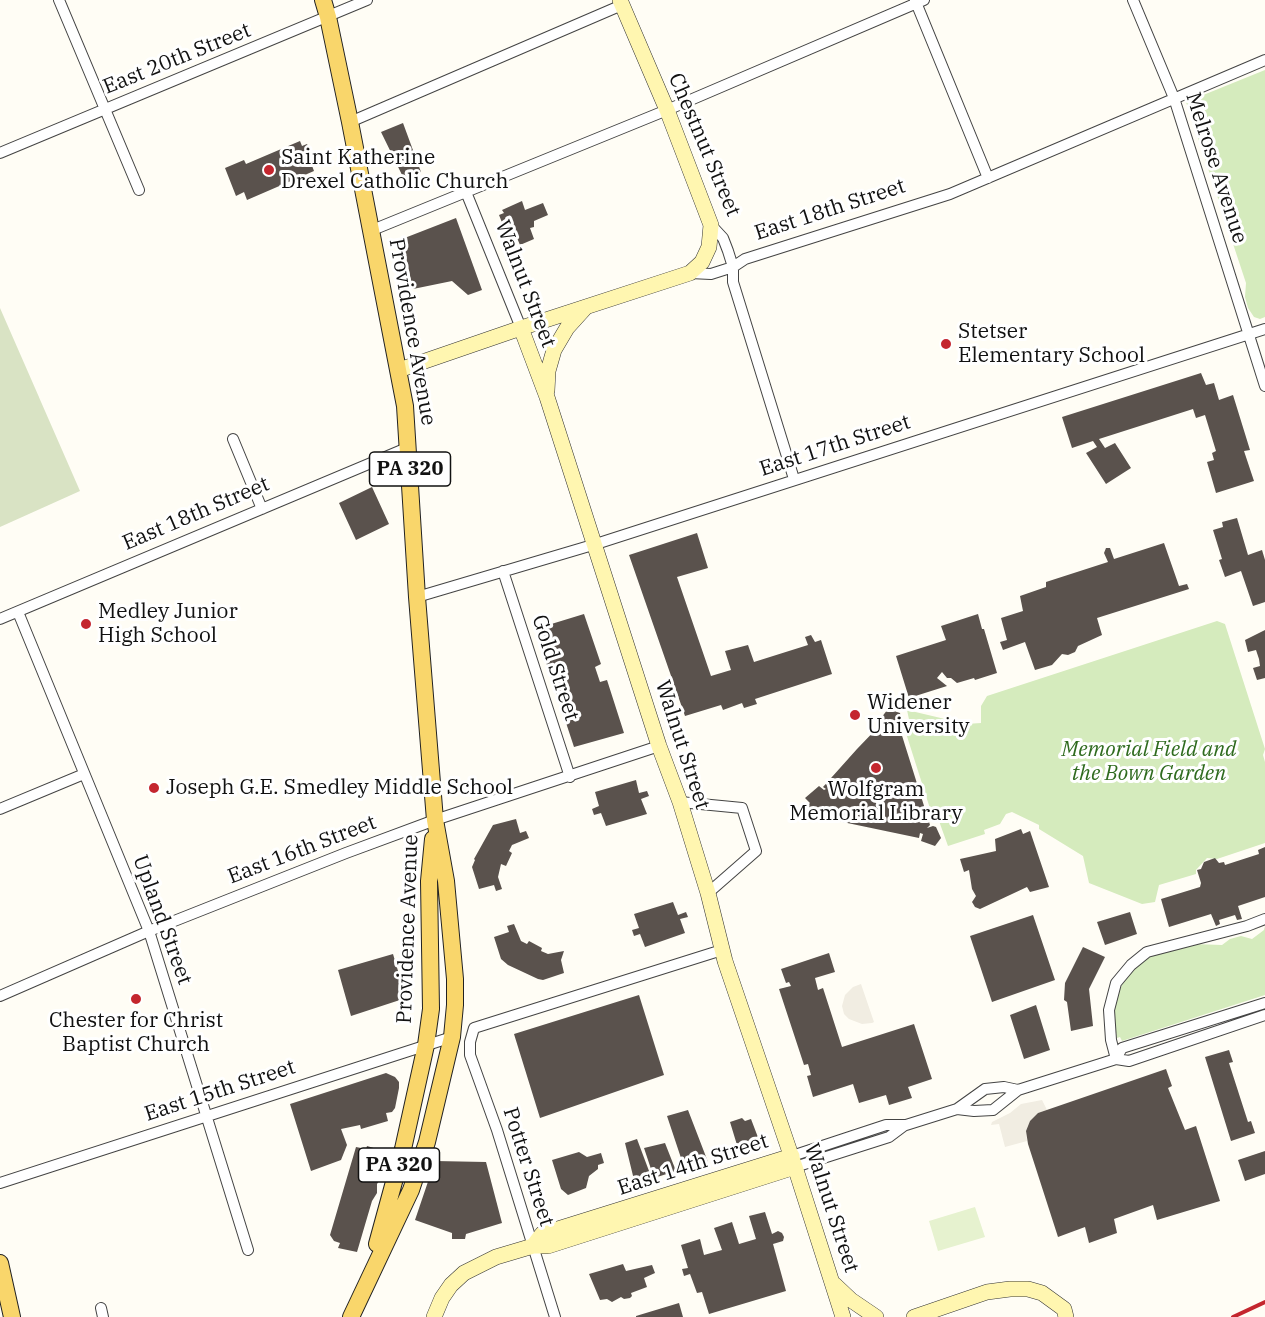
<!DOCTYPE html>
<html>
<head>
<meta charset="utf-8">
<style>
	body { margin:0 }
	canvas { display:block; background:#fffdf5 }
</style>
</head>
<body>
<canvas width="1265" height="1317"></canvas>
<script>
const g = document.querySelector('canvas').getContext('2d');
g.lineJoin = 'round';
function fillPath(path, color) {
  g.fillStyle = color;
  g.fill(path, 'evenodd');
}
function toPath(rows) {
  const path = new Path2D();
  for (const r of rows) {
    path.moveTo(r[0], r[1]);
    for (let i = 2; i < r.length; i += 2) path.lineTo(r[i], r[i + 1]);
  }
  return path;
}
function strokePath(path, color, width, dash) {
  g.strokeStyle = color;
  g.lineWidth = width;
  g.lineCap = dash ? 'butt' : 'round';
  g.setLineDash(dash || []);
  g.stroke(path);
}
function drawText(font, color, halo, rows, align = 'center') {
  g.font = font + ' "IBM Plex Serif",serif';
  g.lineWidth = 6;
  g.setLineDash([]);
  g.textBaseline = 'middle';
  g.strokeStyle = halo;
  g.fillStyle = color;
  for (const [text, x, y, turn = 0] of rows) {
    g.save();
    g.translate(x, y);
    g.rotate((+turn || 0) * Math.PI / 180);
    g.textAlign = isNaN(turn) ? turn : align;
    if (halo) g.strokeText(text, 0, 0);
    g.fillText(text, 0, 0);
    g.restore();
  }
}
const green = toPath([
	[1265,70,1265,317,1260,319,1254,317,1248,308,1245,297,1246,283,1186,102],
	[1217,621,1225,624,1265,749,1263,755,1265,762,1265,843,1217,859,1207,858,1196,870,1196,874,1159,885,1155,902,1142,904,1089,883,1083,856,1039,829,1039,825,1012,812,1006,814,1000,824,984,830,985,834,948,846,939,821,934,821,904,727,910,724,907,710,966,724,981,723,981,706,987,696],
	[1265,926,1265,995,1122,1041,1120,1037,1117,1038,1113,1015,1118,993,1126,977,1139,964,1151,956,1193,944,1222,945,1230,939,1241,936,1252,939,1264,930]
]);
const cemetery = toPath([
	[0,308,80,491,0,527]
]);
const pitch = toPath([
	[975,1207,985,1237,938,1251,929,1221]
]);
const plaza = toPath([
	[861,984,874,1022,872,1023,862,1024,849,1019,844,1014,842,1006,845,995,853,987],
	[1042,1100,1047,1110,1038,1113,1030,1121,1026,1131,1027,1141,1005,1147,999,1124,991,1125,992,1122,1010,1113,1021,1104]
]);
const building = toPath([
	[403,123,421,172,404,179,381,132],
	[300,141,302,146,307,144,314,161,311,163,314,171,247,200,244,192,236,196,225,168,244,160,246,164],
	[522,201,525,210,543,203,548,215,534,221,534,227,530,228,534,239,520,245,515,233,508,233,507,224,503,225,499,215,504,213,502,210],
	[456,218,482,290,468,295,452,281,413,289,402,239],
	[1201,373,1206,385,1214,383,1219,400,1233,395,1250,450,1244,451,1254,481,1216,493,1207,462,1214,460,1212,453,1216,451,1205,415,1196,418,1193,409,1099,439,1105,448,1115,443,1131,468,1106,484,1086,453,1097,447,1093,441,1072,448,1062,417],
	[372,487,389,524,356,540,339,503],
	[1237,518,1248,555,1262,550,1265,560,1265,602,1253,606,1241,571,1225,577,1219,560,1222,559,1213,530,1223,527,1222,522],
	[697,533,708,568,677,577,711,676,731,670,725,651,748,645,754,662,808,645,805,637,811,635,815,642,821,640,832,674,755,699,757,704,744,708,742,703,723,710,721,705,685,716,629,555],
	[1164,543,1179,586,1187,584,1189,589,1097,618,1102,635,1078,646,1075,652,1068,655,1062,654,1052,665,1035,670,1025,642,1003,650,1000,642,1007,640,1001,618,1023,611,1020,596,1046,587,1046,582,1108,562,1104,553,1106,548,1110,548,1114,559],
	[584,614,601,664,595,667,600,682,607,680,624,733,574,747,535,629],
	[978,614,982,629,984,629,997,673,975,680,974,678,957,683,951,678,947,678,942,672,937,678,947,686,909,698,896,656,946,640,941,626],
	[1265,630,1265,678,1257,680,1253,668,1260,666,1259,659,1256,650,1248,652,1245,640],
	[888,709,900,713,902,723,894,724,894,727,899,726,930,825,927,828,933,826,936,827,941,838,935,846,921,841,923,834,920,833,919,838,833,820,832,823,812,819,813,812,810,812,808,805,810,803,805,798,819,786,824,790,826,789,823,787,857,749,882,723,884,724,886,722,881,718],
	[636,780,639,793,647,791,649,796,641,799,647,814,606,826,601,813,594,815,592,809,599,806,595,792],
	[516,819,520,833,526,831,529,838,512,845,509,851,512,853,506,866,501,864,498,877,502,889,496,891,494,885,479,889,472,867,475,860,474,859,493,825],
	[1021,829,1023,834,1030,831,1049,887,1030,892,1027,887,980,909,975,907,972,902,976,896,972,889,969,870,964,872,960,859,996,851,995,839],
	[1265,847,1265,897,1238,906,1242,919,1237,920,1235,915,1219,920,1220,924,1216,926,1211,914,1169,927,1161,899,1200,887,1201,883,1197,870,1201,869,1204,862,1215,858,1219,863,1224,862,1225,865,1259,854,1258,850],
	[673,902,678,915,686,912,688,917,680,919,685,933,645,947,640,934,634,936,632,930,639,928,634,914],
	[1130,912,1137,934,1105,945,1097,922],
	[1033,915,1055,980,992,1002,970,936],
	[514,924,521,941,527,944,529,941,542,948,541,951,548,954,564,951,561,960,564,973,543,980,538,979,508,965,501,959,494,937,509,932,507,926],
	[1083,947,1105,957,1089,989,1093,1026,1071,1031,1067,1002,1064,1000,1065,983],
	[829,953,835,972,815,978,818,990,823,988,842,1047,914,1024,932,1079,908,1087,912,1098,889,1105,886,1095,859,1103,853,1084,813,1097,807,1076,811,1075,808,1064,804,1065,779,989,791,986,789,982,786,983,781,969],
	[393,954,406,998,351,1016,338,970],
	[639,995,664,1075,540,1118,514,1034],
	[1036,1005,1050,1050,1024,1059,1010,1015],
	[1229,1050,1233,1062,1229,1063,1248,1122,1251,1121,1255,1133,1231,1141,1205,1057],
	[1166,1069,1172,1086,1168,1088,1185,1130,1196,1126,1220,1201,1157,1220,1153,1205,1114,1219,1117,1233,1089,1243,1085,1227,1058,1237,1028,1144,1026,1131,1030,1121,1038,1113],
	[386,1073,395,1077,399,1082,399,1088,395,1108,392,1112,386,1113,388,1121,361,1129,360,1125,341,1129,347,1145,341,1160,311,1171,290,1104],
	[688,1110,708,1162,684,1167,667,1116],
	[742,1118,745,1121,751,1119,759,1140,737,1145,730,1122],
	[637,1139,652,1179,635,1184,625,1143],
	[665,1143,676,1171,654,1178,644,1148],
	[367,1146,387,1152,380,1175,383,1175,377,1184,377,1193,372,1201,357,1252,338,1248,340,1243,334,1241,330,1235,356,1147,366,1149],
	[1265,1151,1265,1174,1245,1181,1238,1160],
	[579,1152,587,1157,601,1153,604,1163,598,1165,598,1169,589,1176,586,1188,568,1195,561,1189,552,1160],
	[435,1161,486,1162,502,1223,466,1234,465,1239,452,1239,452,1233,415,1220],
	[765,1212,772,1234,778,1231,782,1233,784,1237,783,1241,773,1244,786,1291,709,1314,702,1292,697,1293,690,1274,684,1276,682,1269,688,1268,681,1245,700,1239,704,1255,722,1250,714,1228,732,1222,739,1244,756,1239,749,1216],
	[623,1264,626,1271,652,1265,655,1273,644,1278,647,1287,631,1293,632,1296,630,1298,624,1299,621,1297,612,1302,607,1299,600,1300,589,1274],
	[679,1303,683,1317,636,1317,636,1316]
]);
const street = toPath([
	[59,0,139,190],
	[915,0,988,178],
	[1133,0,1174,98,1265,386],
	[350,122,622,5],
	[0,153,367,0],
	[466,192,521,328],
	[711,225,723,238,728,251,733,267,733,282,794,479],
	[370,231,667,110,924,0],
	[690,273,711,274,733,267,745,259,950,194,1265,60],
	[233,439,262,509],
	[503,571,570,777],
	[417,597,596,544,1265,329],
	[18,612,149,931,248,1250],
	[0,619,409,447],
	[680,802,742,808,756,851,708,893],
	[0,809,84,774],
	[0,996,149,931,346,853,435,820,659,746],
	[1116,1059,1111,1040,1109,1010,1116,983,1131,965,1147,952,1247,926,1265,919],
	[1116,1059,1122,1048,1265,1003],
	[957,1109,974,1111,993,1110,1018,1090,1116,1059,1129,1061,1265,1015],
	[792,1156,886,1125,906,1125,957,1109,985,1089,1004,1087,1018,1090],
	[795,1167,889,1137,905,1125],
	[0,1183,452,1037],
	[101,1308,103,1317],
	[555,1317,497,1130,470,1055,470,1042,474,1028,722,950]
]);
const secondary = toPath([
	[521,328,547,397,659,746,680,802,708,893,725,961,795,1167,843,1317],
	[399,370,521,328,690,273,702,262,709,247,711,225,667,110,620,0],
	[547,391,548,371,554,350,567,328,586,307],
	[533,1246,542,1234,792,1156],
	[834,1284,851,1300,876,1317],
	[434,1317,442,1298,451,1285,464,1273,496,1257,533,1246,548,1246,795,1167],
	[914,1317,987,1292,1010,1289,1028,1289,1042,1293,1064,1309,1066,1317]
]);
const primary = toPath([
	[323,0,328,17,350,122,405,406,417,597,435,820,446,881,455,979,455,1005,452,1037,427,1142,411,1190,351,1317],
	[377,1244,403,1149,426,1045,431,1009,429,881,433,839],
	[0,1263,12,1317]
]);
const rail = toPath([
	[1233,1317,1265,1302]
]);
const markers = [
	[269,170,6,"#c4262e"],
	[946,344,6,"#c4262e"],
	[86,624,6,"#c4262e"],
	[855,715,6,"#c4262e"],
	[876,768,6,"#c4262e"],
	[154,788,6,"#c4262e"],
	[136,999,6,"#c4262e"]
];
const shields = [
	[410,469,81],
	[399,1165,81]
];
const shieldNames = [
	["PA 320",410,469],
	["PA 320",399,1165]
];
const streetNames = [
	["East 20th Street",177,59,-22],
	["Chestnut Street",704,145,67],
	["Melrose Avenue",1216,168,72],
	["East 18th Street",830,210,-18],
	["Walnut Street",525,284,69],
	["Providence Avenue",412,332,80],
	["East 17th Street",835,446,-18],
	["East 18th Street",196,514,-23],
	["Gold Street",555,668,72],
	["Walnut Street",682,745,72],
	["East 16th Street",302,850,-21],
	["Upland Street",162,920,70],
	["Providence Avenue",408,929,-88],
	["East 15th Street",220,1091,-18],
	["East 14th Street",693,1165,-18],
	["Potter Street",528,1167,72],
	["Walnut Street",831,1208,72]
];
const poiNames = [
	["Saint Katherine",281,158],
	["Drexel Catholic Church",281,182],
	["Stetser",958,332],
	["Elementary School",958,356],
	["Medley Junior",98,612],
	["High School",98,636],
	["Widener",867,703],
	["University",867,727],
	["Joseph G.E. Smedley Middle School",166,788],
	["Wolfgram",876,790,"center"],
	["Memorial Library",876,814,"center"],
	["Chester for Christ",136,1021,"center"],
	["Baptist Church",136,1045,"center"]
];
const parkNames = [
	["Memorial Field and",1149,750],
	["the Bown Garden",1149,774]
];
fillPath(green, '#d5ebbd');
fillPath(cemetery, '#d9e3c4');
fillPath(pitch, '#e6f2cf');
fillPath(plaza, '#f1ede2');
fillPath(building, '#5a524d');
strokePath(street, '#444', 12);
strokePath(secondary, '#333', 16);
strokePath(primary, '#222', 18);
strokePath(street, '#fff', 10);
strokePath(secondary, '#fff6b0', 15);
strokePath(primary, '#f9d66b', 16);
strokePath(rail, '#c4262e', 4);
for (const [x, y, r, color] of markers) {
  const dot = new Path2D();
  dot.arc(x, y, r, 0, 2 * Math.PI);
  g.fillStyle = color;
  g.fill(dot);
  strokePath(dot, '#fff', 2);
}
for (const [x, y, w] of shields) {
  const box = new Path2D();
  box.roundRect(x - w / 2, y - 17, w, 34, 4.5);
  g.fillStyle = '#fff';
  g.fill(box);
  strokePath(box, '#111', 1.5);
}
drawText('bold 20px', '#111', null, shieldNames);
drawText('21px', '#111', '#fff', streetNames);
drawText('21px', '#111', '#fff', poiNames, 'left');
drawText('italic 21px', '#2f6b1f', '#fff', parkNames);
</script>
</body>
</html>
